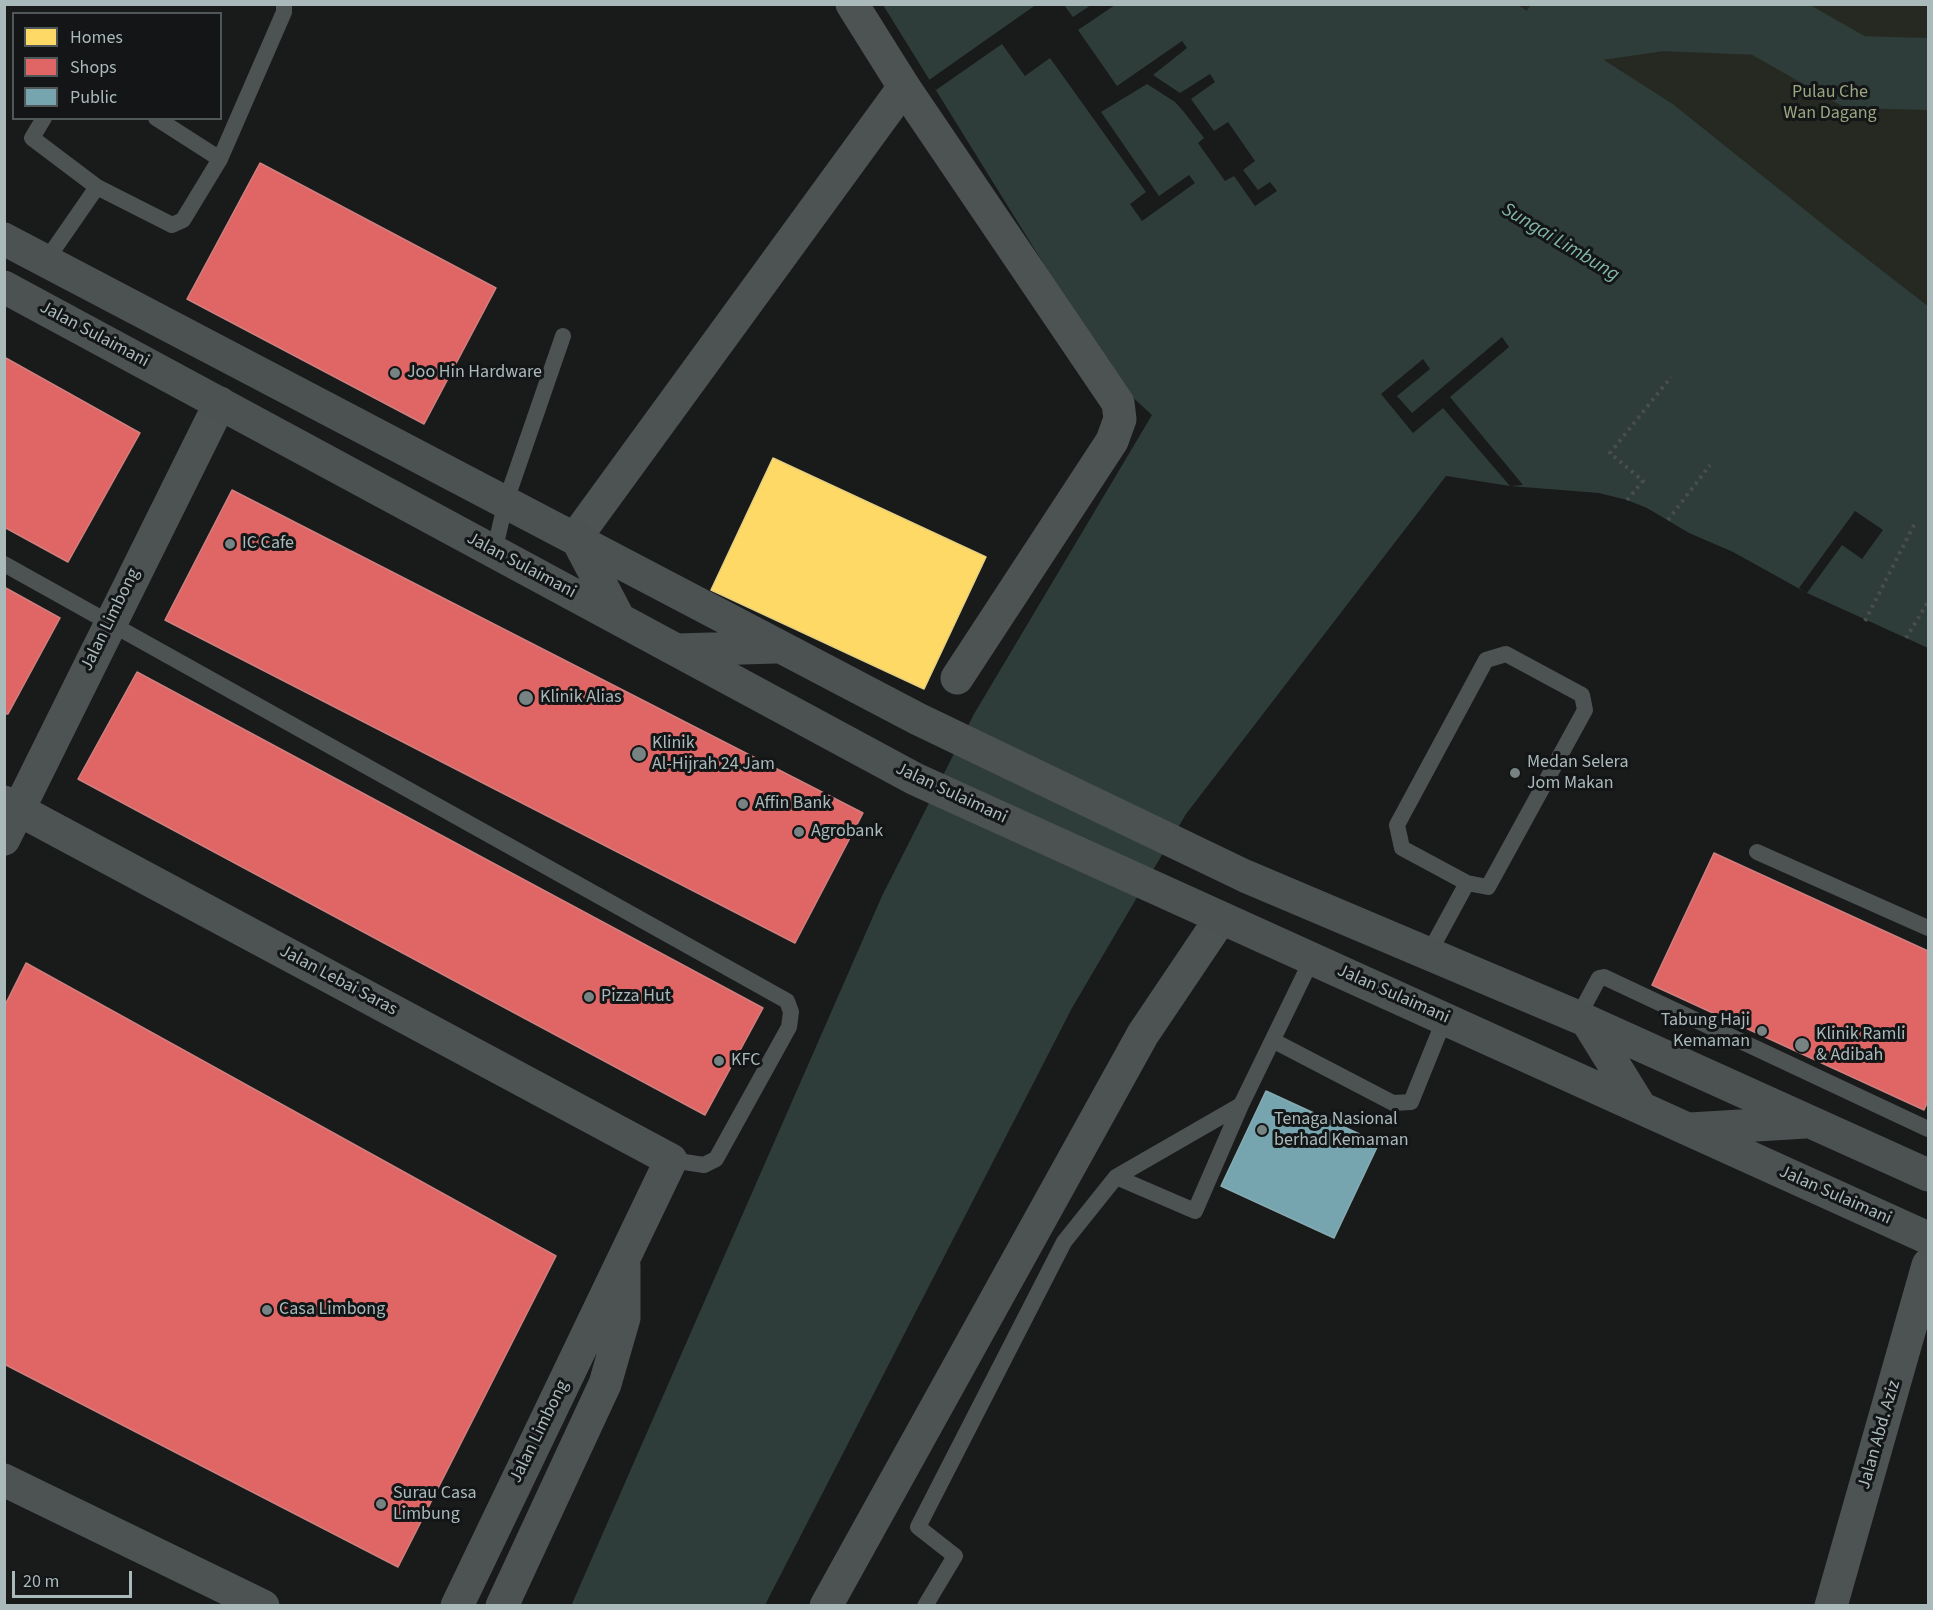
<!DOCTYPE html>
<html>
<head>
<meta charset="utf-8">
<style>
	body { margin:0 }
	#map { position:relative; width:1933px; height:1610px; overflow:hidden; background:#191a1a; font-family:"Source Sans 3",sans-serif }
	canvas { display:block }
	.frame { position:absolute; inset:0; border:6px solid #aababa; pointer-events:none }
	.legend { position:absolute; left:12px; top:12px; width:210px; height:108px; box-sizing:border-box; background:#131516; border:2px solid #4f5758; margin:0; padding:8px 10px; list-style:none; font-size:18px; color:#aababa }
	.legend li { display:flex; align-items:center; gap:12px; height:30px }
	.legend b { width:30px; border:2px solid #4f5758 }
	.scale { position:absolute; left:12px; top:1571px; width:120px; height:27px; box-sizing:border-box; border:3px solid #aababa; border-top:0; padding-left:8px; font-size:18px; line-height:21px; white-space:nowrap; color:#aababa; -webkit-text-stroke:4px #131516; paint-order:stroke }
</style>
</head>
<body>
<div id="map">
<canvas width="1933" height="1610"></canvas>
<div class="frame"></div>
<ul class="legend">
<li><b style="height:16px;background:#ffd966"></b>Homes</li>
<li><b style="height:16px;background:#e06666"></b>Shops</li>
<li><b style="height:16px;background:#76a5af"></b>Public</li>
</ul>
<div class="scale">20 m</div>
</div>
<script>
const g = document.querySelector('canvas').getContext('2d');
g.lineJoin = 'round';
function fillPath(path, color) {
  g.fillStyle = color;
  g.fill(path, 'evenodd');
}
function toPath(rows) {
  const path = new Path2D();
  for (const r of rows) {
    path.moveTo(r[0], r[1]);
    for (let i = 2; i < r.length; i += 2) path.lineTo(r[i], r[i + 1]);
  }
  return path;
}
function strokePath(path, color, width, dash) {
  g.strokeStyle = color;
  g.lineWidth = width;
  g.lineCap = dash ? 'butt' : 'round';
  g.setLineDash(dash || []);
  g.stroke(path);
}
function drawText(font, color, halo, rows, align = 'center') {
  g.font = font + ' "Source Sans 3",sans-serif';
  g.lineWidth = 6;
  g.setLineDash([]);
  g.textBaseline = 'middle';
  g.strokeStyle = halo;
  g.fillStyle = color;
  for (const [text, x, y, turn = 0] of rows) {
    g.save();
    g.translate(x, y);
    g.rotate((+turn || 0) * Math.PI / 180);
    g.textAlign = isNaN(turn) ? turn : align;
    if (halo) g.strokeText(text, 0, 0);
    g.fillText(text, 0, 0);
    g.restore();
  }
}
const green = toPath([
	[1518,5,1928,5,1928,306,1839,237,1673,104]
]);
const water = toPath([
	[883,5,1518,5,1673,104,1839,237,1928,306,1928,648,1807,593,1733,552,1689,533,1647,508,1627,500,1599,493,1510,486,1446,476,1186,814,1072,1008,765,1605,571,1606,882,896,974,714,1152,415,1130,395,1094,345]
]);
const pier = toPath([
	[1037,4,1064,5,1073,17,1091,5,1115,5,1078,30,1117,86,1182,41,1187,48,1153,75,1180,93,1210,74,1215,82,1191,99,1214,131,1228,122,1255,161,1243,170,1258,190,1270,182,1277,191,1255,206,1234,176,1225,181,1198,143,1204,138,1184,112,1175,102,1147,84,1101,112,1159,196,1189,175,1195,183,1142,221,1130,204,1146,192,1050,58,1025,76,1002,44,936,90,929,80],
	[1502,337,1509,347,1450,397,1523,485,1510,486,1443,408,1413,433,1381,394,1423,359,1430,369,1397,396,1412,413],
	[1855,511,1883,530,1862,559,1842,545,1807,593,1799,588]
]);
const homes = toPath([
	[773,458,986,557,924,689,711,590,773,458]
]);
const shops = toPath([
	[260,163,496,288,424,424,187,299,260,163],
	[4,357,140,433,68,562,4,527,4,357],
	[232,490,863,813,795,943,165,620,232,490],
	[4,587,60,618,8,714,4,714,4,587],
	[137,672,763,1008,705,1115,78,779,137,672],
	[1714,853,1928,951,1928,1101,1924,1110,1652,985,1714,853],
	[26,963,556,1256,398,1567,4,1364,4,1007,26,963]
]);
const public = toPath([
	[1266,1091,1379,1143,1334,1238,1221,1186,1266,1091]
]);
const river = toPath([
	[1557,30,1661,15,1762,19,1855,72,1928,74]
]);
const path = toPath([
	[1627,500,1643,481,1610,453,1671,377],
	[1668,520,1710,465],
	[1865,621,1916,521],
	[1906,638,1928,602]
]);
const service = toPath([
	[44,118,32,138,97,187],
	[156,118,220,159,284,12,284,4],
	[45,262,97,187,172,225,183,220,220,159],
	[494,552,506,501,563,336],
	[4,564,787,1001,791,1012,789,1027,716,1159,704,1165,671,1160],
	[1757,852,1928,928],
	[1429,953,1467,883,1402,848,1397,825,1486,660,1506,654,1582,695,1585,710,1488,887,1467,883],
	[1578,1017,1599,978,1604,977,1928,1129],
	[1274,1041,1393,1103,1411,1102,1445,1018],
	[1116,1177,1195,1211,1241,1105],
	[925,1606,955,1556,918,1527,1064,1242,1116,1177,1241,1105,1312,959]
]);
const minor = toPath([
	[852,4,904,87,1118,403,1120,419,1112,441,957,678],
	[576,537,904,87],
	[4,802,671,1160,457,1606],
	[4,839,220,403],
	[4,1480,263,1606],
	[502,1606,605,1384,624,1318,624,1266],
	[826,1606,1143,1034,1221,918],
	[1831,1606,1928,1265]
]);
const secondary = toPath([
	[4,239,918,719,1245,876,1578,1017,1928,1175],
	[4,287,915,779,1928,1238],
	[576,537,619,619],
	[677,650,776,647],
	[1587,1021,1639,1105],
	[1690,1129,1806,1122]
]);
const markers = [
	[395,373,6,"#778282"],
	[230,544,6,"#778282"],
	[526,698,8,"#778282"],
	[639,754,8,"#778282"],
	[1515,773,6,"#778282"],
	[743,804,6,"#778282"],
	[799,832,6,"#778282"],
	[589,997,6,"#778282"],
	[1762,1031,6,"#778282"],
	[1802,1045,8,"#778282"],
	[719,1061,6,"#778282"],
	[1262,1130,6,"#778282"],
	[267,1310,6,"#778282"],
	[381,1504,6,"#778282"]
];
const parkNames = [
	["Pulau Che",1830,93],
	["Wan Dagang",1830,114]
];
const streetNames = [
	["Jalan Sulaimani",94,335,28],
	["Jalan Sulaimani",521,566,28],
	["Jalan Limbong",111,620,-64],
	["Jalan Sulaimani",951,794,25],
	["Jalan Lebai Saras",338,981,28],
	["Jalan Sulaimani",1393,995,24],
	["Jalan Sulaimani",1835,1196,24],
	["Jalan Limbong",540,1432,-64],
	["Jalan Abd. Aziz",1880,1435,-74]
];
const poiNames = [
	["Joo Hin Hardware",407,373],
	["IC Cafe",242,544],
	["Klinik Alias",540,698],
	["Klinik",652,744],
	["Al-Hijrah 24 Jam",652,765],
	["Medan Selera",1527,763],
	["Jom Makan",1527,784],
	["Affin Bank",755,804],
	["Agrobank",811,832],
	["Pizza Hut",601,997],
	["Tabung Haji",1750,1021,"right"],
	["Kemaman",1750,1042,"right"],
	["Klinik Ramli",1816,1035],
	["& Adibah",1816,1056],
	["KFC",731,1061],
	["Tenaga Nasional",1274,1120],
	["berhad Kemaman",1274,1141],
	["Casa Limbong",279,1310],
	["Surau Casa",393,1494],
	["Limbung",393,1515]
];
const waterNames = [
	["Sungai Limbung",1560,243,31]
];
fillPath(green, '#262921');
fillPath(water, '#2e3d39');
fillPath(pier, '#191a1a');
fillPath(homes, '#ffd966');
strokePath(homes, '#e6d07f', 1.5);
fillPath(shops, '#e06666');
strokePath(shops, '#d07f7f', 1.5);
fillPath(public, '#76a5af');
strokePath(public, '#86abb2', 1.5);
strokePath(river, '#2e3d39', 72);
strokePath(path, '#494d4d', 4, [3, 4.5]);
strokePath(service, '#4d5253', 16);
strokePath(minor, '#4d5253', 33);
strokePath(secondary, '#4c5151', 33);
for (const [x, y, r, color] of markers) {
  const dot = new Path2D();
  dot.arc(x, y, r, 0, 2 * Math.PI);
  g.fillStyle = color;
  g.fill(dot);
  strokePath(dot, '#131516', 2);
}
drawText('18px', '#9aa681', '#131516', parkNames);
drawText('18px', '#aababa', '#131516', streetNames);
drawText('18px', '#aababa', '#131516', poiNames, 'left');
drawText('italic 20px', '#81b6a7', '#131516', waterNames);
</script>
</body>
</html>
